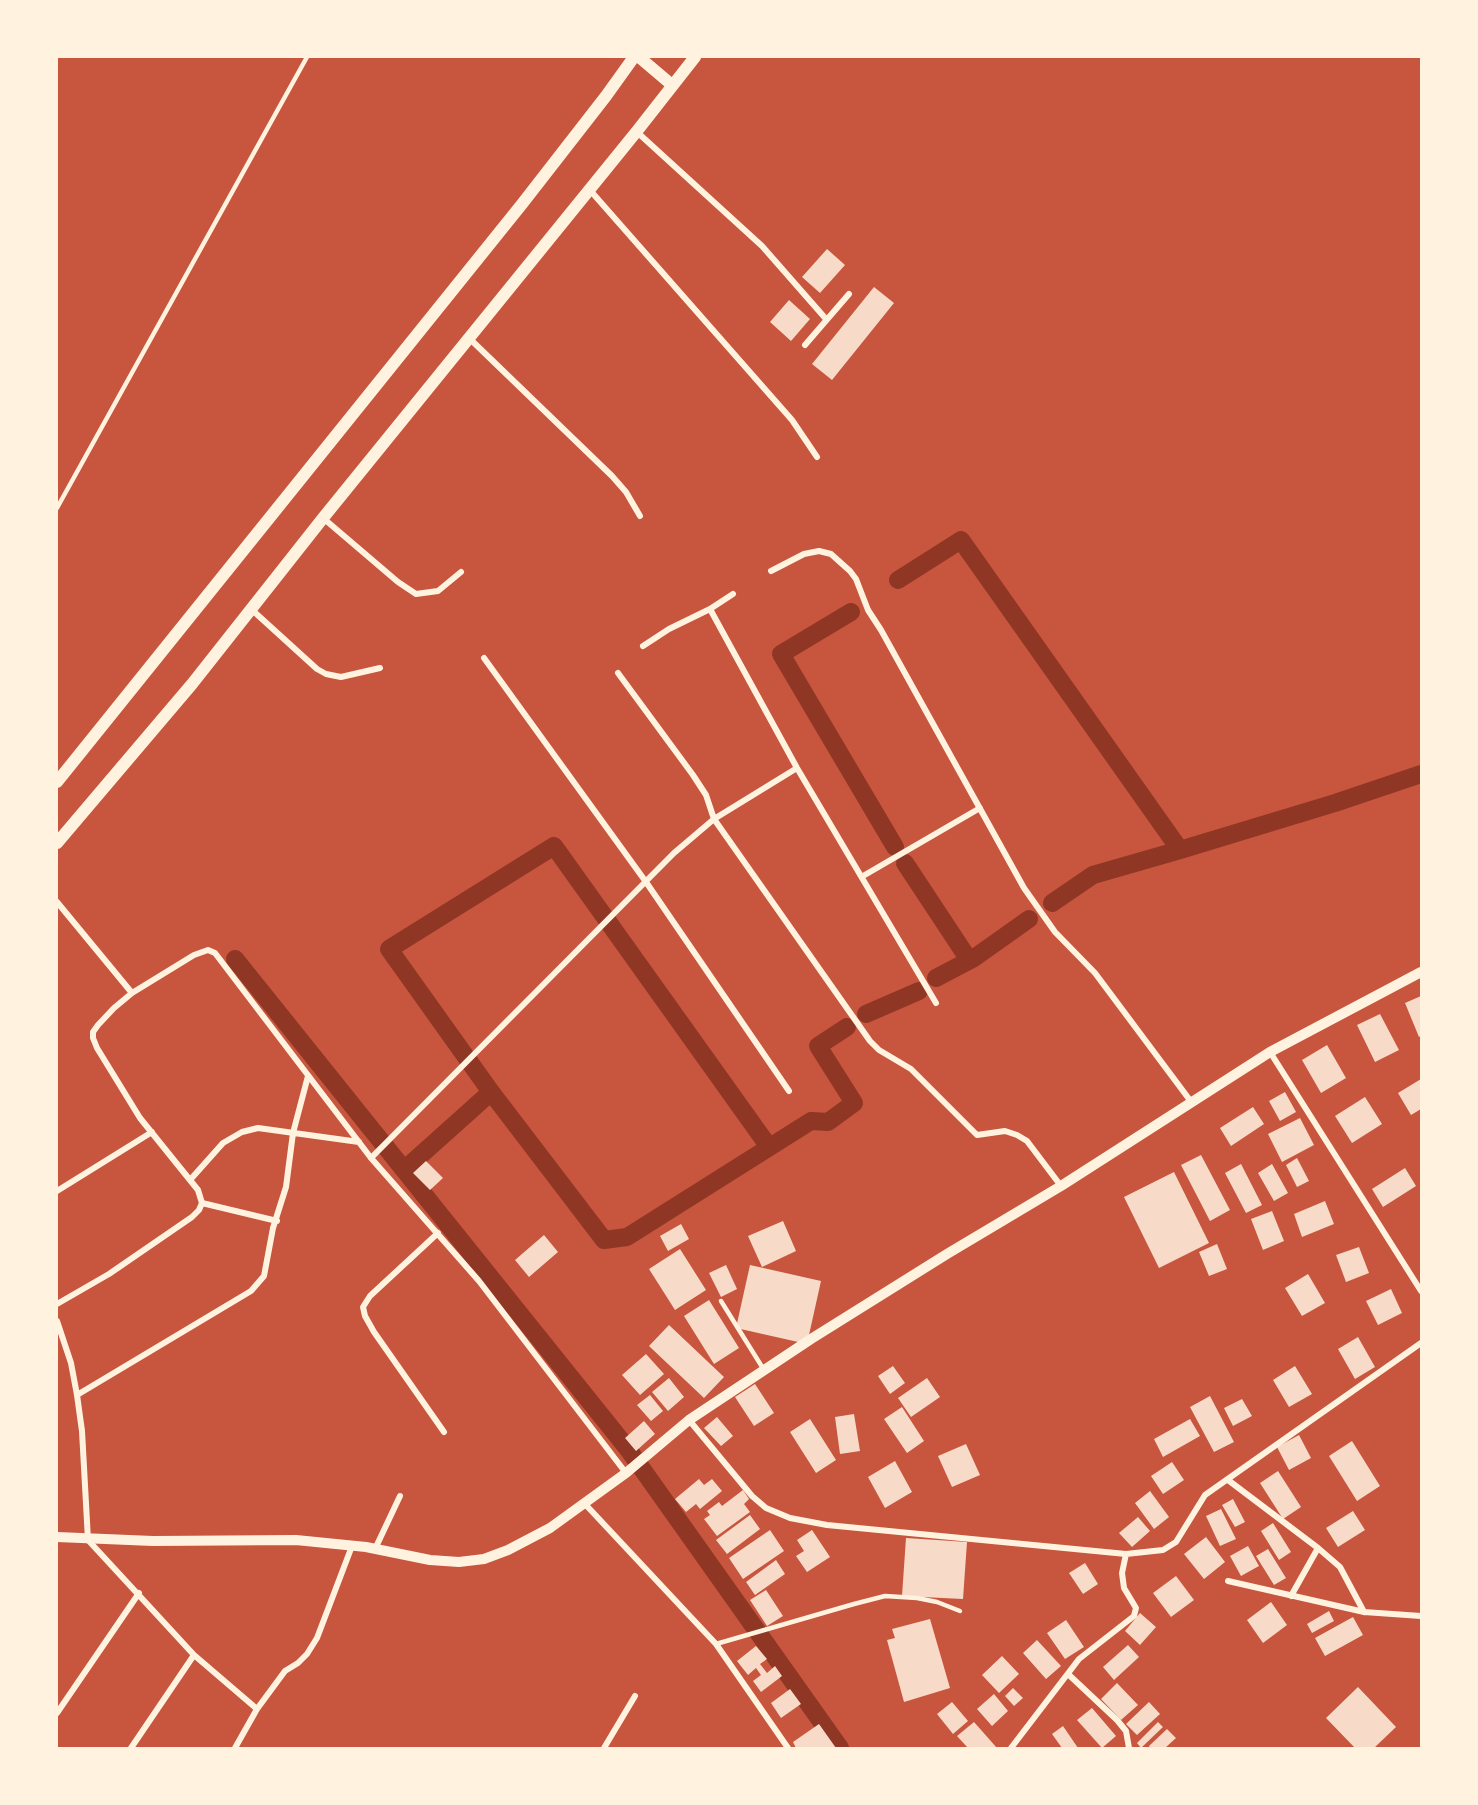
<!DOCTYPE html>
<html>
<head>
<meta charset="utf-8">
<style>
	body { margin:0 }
	#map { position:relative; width:1478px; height:1805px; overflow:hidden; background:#c8553d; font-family:Arial,sans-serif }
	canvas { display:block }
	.frame { position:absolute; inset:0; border:58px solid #fff3e0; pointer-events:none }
</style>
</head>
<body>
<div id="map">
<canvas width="1478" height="1805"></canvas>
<div class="frame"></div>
</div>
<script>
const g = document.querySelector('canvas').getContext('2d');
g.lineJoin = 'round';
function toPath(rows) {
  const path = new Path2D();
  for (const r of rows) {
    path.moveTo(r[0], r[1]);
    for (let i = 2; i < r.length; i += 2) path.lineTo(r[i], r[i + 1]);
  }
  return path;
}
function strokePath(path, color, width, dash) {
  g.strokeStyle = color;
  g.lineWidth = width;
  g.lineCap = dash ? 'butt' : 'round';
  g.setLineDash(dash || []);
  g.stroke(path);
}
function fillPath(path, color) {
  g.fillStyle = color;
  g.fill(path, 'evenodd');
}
const canal = toPath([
	[898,580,961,540,1180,850],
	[851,612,781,654,895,847],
	[905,863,969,960],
	[1052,903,1093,875,1180,850,1335,803,1421,774],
	[235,959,628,1449,840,1748],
	[936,978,974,958,1029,919],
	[866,1014,919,991],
	[491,1092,389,949,554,846,769,1147],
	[404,1170,491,1092,604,1240,627,1237,811,1121,828,1122,854,1103,818,1046,847,1027]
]);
const building = toPath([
	[827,249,845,265,820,293,802,277],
	[874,287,894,303,832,380,812,364],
	[789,300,810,319,791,341,770,322],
	[1421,996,1421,1036,1419,1037,1405,1003],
	[1380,1014,1399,1050,1375,1062,1357,1025],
	[1327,1045,1346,1078,1321,1093,1302,1060],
	[1421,1079,1421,1109,1411,1115,1398,1093],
	[1285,1092,1296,1112,1280,1121,1269,1101],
	[1365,1097,1382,1124,1352,1143,1335,1116],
	[1253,1107,1264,1124,1231,1146,1220,1128],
	[1300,1118,1314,1145,1282,1162,1268,1134],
	[1201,1155,1230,1210,1210,1221,1181,1165],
	[1297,1158,1309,1181,1297,1187,1286,1165],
	[426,1161,443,1178,430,1190,413,1173],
	[1241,1164,1262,1205,1246,1213,1225,1173],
	[1272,1164,1288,1193,1274,1201,1258,1173],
	[1405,1168,1416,1186,1383,1207,1372,1189],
	[1174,1172,1209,1243,1159,1268,1124,1197],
	[1325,1201,1334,1224,1302,1237,1294,1214],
	[1272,1211,1284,1241,1263,1250,1251,1219],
	[783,1221,796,1251,762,1267,748,1236],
	[681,1224,689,1239,668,1251,660,1236],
	[544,1235,558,1252,529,1277,515,1260],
	[1217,1244,1227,1269,1209,1276,1199,1252],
	[1359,1247,1369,1273,1346,1282,1336,1255],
	[680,1249,706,1290,675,1310,649,1269],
	[726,1265,737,1289,721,1297,709,1273],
	[750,1265,821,1281,807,1344,736,1328],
	[1308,1274,1325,1303,1302,1316,1285,1288],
	[1391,1289,1402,1313,1378,1325,1366,1301],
	[709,1300,739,1348,714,1364,684,1316],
	[669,1325,724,1377,704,1398,649,1346],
	[1358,1337,1375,1367,1355,1379,1338,1349],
	[646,1354,664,1374,640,1395,622,1375],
	[893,1366,905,1383,890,1394,878,1376],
	[1295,1366,1312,1394,1289,1407,1273,1380],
	[669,1378,684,1397,668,1411,652,1392],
	[927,1378,940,1397,911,1417,898,1398],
	[755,1384,774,1413,754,1426,735,1397],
	[650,1395,663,1411,651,1421,637,1405],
	[1210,1396,1234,1442,1214,1452,1190,1407],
	[1242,1399,1252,1416,1233,1426,1224,1408],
	[902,1407,924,1441,907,1453,884,1419],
	[854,1414,860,1451,840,1454,835,1417],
	[717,1417,733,1436,721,1446,704,1428],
	[810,1419,836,1460,816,1473,790,1432],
	[1190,1419,1200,1436,1163,1457,1154,1439],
	[644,1421,655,1434,636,1451,625,1438],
	[1299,1435,1311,1458,1289,1470,1277,1447],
	[1352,1441,1380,1486,1357,1501,1329,1456],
	[966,1444,980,1475,952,1487,938,1456],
	[895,1461,912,1492,885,1508,868,1477],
	[1172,1462,1184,1480,1163,1494,1151,1476],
	[1278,1471,1301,1507,1283,1519,1260,1483],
	[699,1479,704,1485,712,1479,722,1491,700,1509,696,1504,686,1512,675,1499],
	[743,1490,749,1499,744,1504,750,1512,717,1536,704,1519,710,1515,707,1511,719,1502,722,1506],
	[1150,1491,1169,1517,1154,1529,1135,1503],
	[1233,1499,1245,1522,1235,1527,1222,1505],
	[1221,1509,1236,1539,1220,1546,1206,1516],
	[1353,1511,1365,1530,1338,1547,1326,1528],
	[750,1515,760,1529,727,1554,716,1540],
	[1138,1517,1150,1531,1132,1547,1119,1533],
	[1273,1523,1291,1552,1279,1560,1261,1531],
	[770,1530,784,1551,743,1579,729,1558],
	[812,1530,830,1557,807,1572,796,1556,804,1551,797,1540],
	[1206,1537,1225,1562,1204,1579,1184,1554],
	[906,1538,967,1542,963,1599,902,1596],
	[1248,1546,1259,1566,1241,1576,1230,1556],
	[1268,1549,1286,1578,1274,1585,1256,1556],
	[776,1560,785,1574,755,1595,746,1582],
	[1085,1563,1098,1584,1083,1594,1069,1573],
	[1176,1576,1194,1600,1171,1617,1153,1593],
	[766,1590,783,1616,767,1626,750,1600],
	[1271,1602,1287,1625,1263,1643,1247,1620],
	[1329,1611,1334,1621,1312,1633,1307,1624],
	[1140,1613,1156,1627,1140,1645,1125,1631],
	[1353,1617,1363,1635,1325,1656,1315,1638],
	[930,1619,950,1688,904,1702,887,1640,895,1638,892,1629],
	[1066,1620,1084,1647,1065,1659,1047,1633],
	[1037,1640,1061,1666,1046,1679,1023,1653],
	[1128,1645,1139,1657,1114,1680,1103,1667],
	[756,1646,767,1659,760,1664,767,1673,775,1666,782,1676,761,1692,753,1681,761,1675,756,1668,748,1675,737,1661],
	[1002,1656,1019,1674,999,1693,982,1675],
	[1117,1683,1138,1705,1121,1720,1101,1699],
	[1358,1687,1396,1727,1374,1748,1355,1748,1326,1718],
	[1013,1688,1023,1698,1014,1706,1005,1696],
	[790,1689,801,1704,781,1718,771,1703],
	[994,1694,1008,1711,992,1726,977,1709],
	[952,1702,968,1721,953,1734,937,1714],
	[1149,1702,1160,1714,1137,1735,1126,1724],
	[1092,1708,1116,1736,1102,1748,1077,1720],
	[974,1722,997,1748,968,1748,957,1736],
	[1158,1722,1163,1727,1141,1748,1137,1743],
	[819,1724,836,1748,796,1748,793,1742],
	[1063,1726,1078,1748,1062,1748,1052,1734],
	[1167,1729,1176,1738,1165,1748,1150,1748,1149,1746]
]);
const service = toPath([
	[57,508,307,57],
	[721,1301,764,1370],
	[716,1644,854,1604,885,1596,917,1598,937,1602,960,1611]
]);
const minor = toPath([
	[637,132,762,246,826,319],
	[589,189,792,420,817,457],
	[469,338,612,476,626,492,640,516],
	[805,345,849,294],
	[323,518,398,582,416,594,438,591,461,572],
	[771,571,804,554,819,551,831,554,850,571,856,579,868,610,881,630,1024,888,1055,932,1095,973,1192,1103],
	[251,609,317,669,326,674,341,677,380,668],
	[710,609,797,768,936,1003],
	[643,646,669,629,710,609,733,594],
	[484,658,646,882,789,1091],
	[618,673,693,775,706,795,714,819,870,1041,879,1050,911,1069,977,1135,1005,1131,1017,1135,1027,1141,1061,1186],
	[863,876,980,808],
	[57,902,132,993,194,955,208,950,215,953,371,1158,479,1281,626,1473],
	[1270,1052,1421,1291],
	[371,1158,674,853,714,819,797,768],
	[190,1180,223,1143,242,1132,258,1128,359,1142],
	[57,1191,152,1132],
	[202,1203,277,1221],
	[438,1233,370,1296,363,1307,365,1316,374,1332,444,1432],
	[57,1304,109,1274,192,1217,199,1210,202,1203,198,1190,140,1118,97,1048,93,1038,93,1032,98,1025,114,1008,132,993],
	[57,1321,71,1363,77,1395,82,1431,88,1540,194,1655,257,1709],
	[77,1395,251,1291,264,1276,273,1228,286,1187,293,1133,308,1076],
	[689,1420,752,1496,766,1508,790,1518,827,1525,1126,1554,1163,1550,1176,1542,1205,1495,1421,1343],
	[1228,1480,1318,1548,1340,1567,1364,1612],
	[585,1504,716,1644,788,1748],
	[375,1549,400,1496],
	[1228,1581,1364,1612,1421,1616],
	[1291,1596,1318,1548],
	[1068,1674,1117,1720,1126,1731,1129,1748],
	[57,1713,139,1593],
	[131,1748,194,1655],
	[235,1748,257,1709,285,1671,298,1663,307,1654,317,1638,352,1546],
	[604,1748,635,1696],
	[1011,1748,1079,1659,1134,1616,1136,1608,1124,1588,1122,1573,1126,1554]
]);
const tertiary = toPath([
	[57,1537,153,1541,296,1540,366,1547,430,1560,459,1562,484,1559,508,1550,550,1528,626,1473,689,1420,811,1339,947,1254,1061,1186,1270,1052,1421,972]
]);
const secondary = toPath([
	[639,57,672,85],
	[57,782,522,204,606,96,634,57],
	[57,843,192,684,323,518,637,131,695,57]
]);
strokePath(canal, '#8f3625', 18);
fillPath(building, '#f7dbc8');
strokePath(service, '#fff3e0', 4.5);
strokePath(minor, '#fff3e0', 6);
strokePath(tertiary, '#fff3e0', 10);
strokePath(secondary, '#fff3e0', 12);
</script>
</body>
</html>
